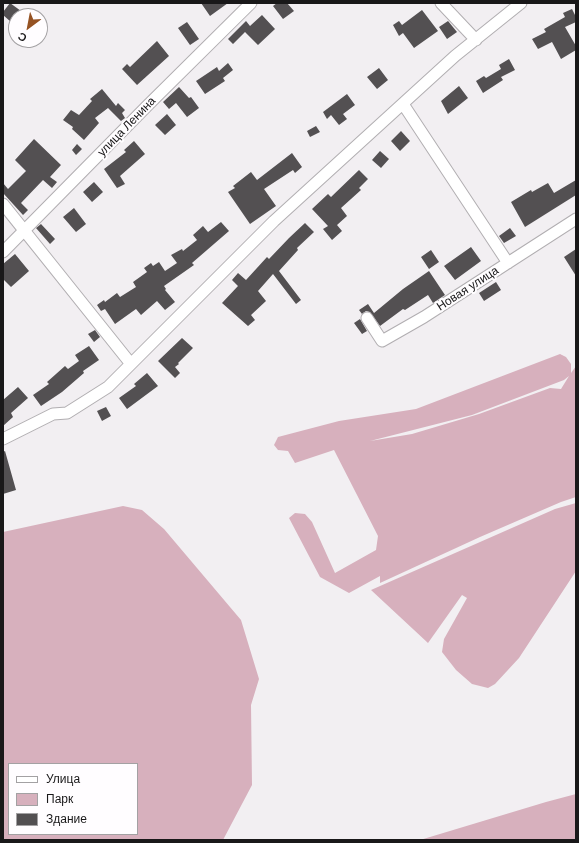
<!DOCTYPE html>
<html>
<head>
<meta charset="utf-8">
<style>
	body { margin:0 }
	#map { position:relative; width:579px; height:843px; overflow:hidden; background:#f2eff2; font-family:"DM Sans",sans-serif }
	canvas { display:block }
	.frame { position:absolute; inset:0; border:4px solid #191819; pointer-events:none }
	.legend { position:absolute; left:8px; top:763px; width:130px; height:72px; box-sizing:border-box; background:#fffdff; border:1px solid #a3a1a3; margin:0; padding:5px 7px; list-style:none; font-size:12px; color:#191819 }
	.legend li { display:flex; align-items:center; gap:8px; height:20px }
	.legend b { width:20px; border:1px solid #a3a1a3 }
	.north { position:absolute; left:8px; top:8px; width:40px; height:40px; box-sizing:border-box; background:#fffdff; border:1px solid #a3a1a3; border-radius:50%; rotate:212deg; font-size:11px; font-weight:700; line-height:16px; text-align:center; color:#191819 }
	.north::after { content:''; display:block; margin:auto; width:14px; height:18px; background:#955223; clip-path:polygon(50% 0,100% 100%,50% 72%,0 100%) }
</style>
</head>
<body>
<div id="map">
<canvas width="579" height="843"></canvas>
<div class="frame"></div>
<ul class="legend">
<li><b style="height:5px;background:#fff"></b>Улица</li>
<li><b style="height:11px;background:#d7b0bd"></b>Парк</li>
<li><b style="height:11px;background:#535052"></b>Здание</li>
</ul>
<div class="north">С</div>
</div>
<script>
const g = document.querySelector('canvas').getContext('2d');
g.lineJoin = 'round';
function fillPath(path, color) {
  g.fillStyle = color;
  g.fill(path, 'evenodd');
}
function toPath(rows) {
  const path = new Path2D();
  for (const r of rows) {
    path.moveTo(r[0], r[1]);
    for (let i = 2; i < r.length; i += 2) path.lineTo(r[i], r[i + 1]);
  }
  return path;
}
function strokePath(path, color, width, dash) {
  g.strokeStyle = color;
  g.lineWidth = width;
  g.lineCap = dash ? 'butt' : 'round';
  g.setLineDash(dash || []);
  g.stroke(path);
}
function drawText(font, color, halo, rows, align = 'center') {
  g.font = font + ' "DM Sans",sans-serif';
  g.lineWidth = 4;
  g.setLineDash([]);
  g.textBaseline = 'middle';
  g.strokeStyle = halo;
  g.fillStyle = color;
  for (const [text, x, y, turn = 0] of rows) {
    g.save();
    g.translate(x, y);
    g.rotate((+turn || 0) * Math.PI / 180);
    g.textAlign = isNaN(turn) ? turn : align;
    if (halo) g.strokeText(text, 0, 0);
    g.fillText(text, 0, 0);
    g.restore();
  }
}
const green = toPath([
	[560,354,566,357,571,364,571,373,576,366,576,497,561,502,480,537,380,583,380,576,349,593,320,577,289,518,295,513,305,514,312,522,335,573,376,550,378,536,334,450,295,463,288,451,278,450,274,445,278,437,339,421,416,409],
	[569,376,561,389,550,388,479,414,412,434,370,441,472,415,564,380],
	[576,503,576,571,519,658,495,684,488,688,472,684,456,670,442,652,444,639,467,598,462,595,428,643,371,590,555,509],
	[123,506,142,510,164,529,241,620,259,679,251,705,252,785,223,840,3,840,3,532],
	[9,764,137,764,137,834,9,834],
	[576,794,576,840,420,840,546,802]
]);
const building = toPath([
	[10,3,21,11,11,22,3,15,3,12],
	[201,3,228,3,210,16],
	[277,3,287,3,294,11,283,19,273,6],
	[572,9,576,17,576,22,565,27,576,46,576,50,561,59,552,42,538,49,532,39,546,32,544,29,565,17,563,13],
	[422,10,438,31,414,48,403,33,399,36,393,25,399,21,402,25],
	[262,15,275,29,258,45,245,32,233,44,228,39,246,21,250,26],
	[448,21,457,32,447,39,439,27],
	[187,22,199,39,190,45,178,28],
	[157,41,169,56,137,85,122,69,127,64,130,67],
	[509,59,515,70,501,77,503,80,483,93,476,81,484,76,486,78,501,69,499,65],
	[228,63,233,70,223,78,225,81,205,94,196,81,217,67,219,71],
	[379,68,388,80,377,89,367,77],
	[459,86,468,98,448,114,441,101],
	[179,87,189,98,191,97,199,108,187,117,176,103,169,109,163,102],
	[102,89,116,106,118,103,125,110,122,113,125,118,121,121,108,108,95,118,99,123,84,140,72,129,73,127,63,120,71,110,79,115,92,101,90,99],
	[347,94,355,105,343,114,347,119,339,125,331,115,327,119,323,112],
	[167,114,176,125,165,135,155,125],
	[316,126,320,132,310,137,307,131],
	[401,131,410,141,400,151,391,141],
	[34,139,61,165,50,177,57,182,52,188,43,180,21,203,28,210,23,215,3,193,3,183,8,189,26,171,15,160],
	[134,141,145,154,120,176,125,184,117,188,104,169,126,152,124,150],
	[77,144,82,149,76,155,72,150],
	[380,151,389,159,381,168,372,160],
	[292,153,302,167,295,173,293,170,264,189,276,206,250,224,228,192,235,188,233,186,251,172,257,180],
	[359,170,368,179,359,188,361,190,341,208,347,216,337,225,342,231,332,240,323,229,328,226,312,209,328,194,331,197],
	[576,180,576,195,525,227,511,202,531,190,532,192,548,183,554,193],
	[94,182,103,192,92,202,83,192],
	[74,208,86,224,76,232,63,217],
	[221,222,229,231,192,263,194,265,164,286,166,289,165,290,175,302,165,310,157,301,141,315,136,309,115,324,105,309,101,311,97,305,104,300,105,302,117,293,120,297,136,287,133,282,147,272,144,268,151,263,153,266,159,262,165,271,177,263,171,255,182,249,183,251,197,240,193,235,203,226,208,232],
	[305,223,314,232,297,248,298,250,279,271,301,300,296,304,273,274,258,291,266,301,251,315,255,320,248,326,222,303,238,286,232,280,238,273,246,280,267,257,269,259,289,238],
	[41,224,55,239,50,244,36,228],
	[510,228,516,236,504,243,499,236],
	[471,247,481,261,455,280,444,266],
	[576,249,576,276,564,257],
	[431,250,439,262,429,269,421,257],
	[15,254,29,271,11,287,3,279,3,264],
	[429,271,445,295,433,303,428,295,405,310,403,309,380,326,370,312,366,311,362,314,359,310,368,304,374,313,403,289],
	[496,282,501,290,484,301,479,293],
	[360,319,367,331,362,334,354,323],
	[95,330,100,337,94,342,88,334],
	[182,338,193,348,178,363,179,364,175,367,180,373,175,378,158,361],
	[89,346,99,360,83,371,84,373,62,392,41,406,33,395,49,384,47,382,65,366,68,369,79,361,75,355],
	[147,373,158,386,127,409,119,398,136,386,134,384],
	[18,387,28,398,11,413,13,417,3,426,3,400],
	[106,407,111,416,102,421,97,411],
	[5,451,16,490,3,494,3,452]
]);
const minor = toPath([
	[441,3,476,40],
	[403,104,508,263],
	[3,204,131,364],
	[3,252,147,106,251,3],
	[367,318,382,341,424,317,576,219],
	[3,439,53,414,67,413,108,387,274,221,455,56,521,3]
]);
const streetNames = [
	["улица Ленина",127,127,-46],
	["Новая улица",468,289,-33]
];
fillPath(green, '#d7b0bd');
fillPath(building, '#535052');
strokePath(minor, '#b1aeb1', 13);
strokePath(minor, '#fff', 11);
drawText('12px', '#191819', '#fffdff', streetNames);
</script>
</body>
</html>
